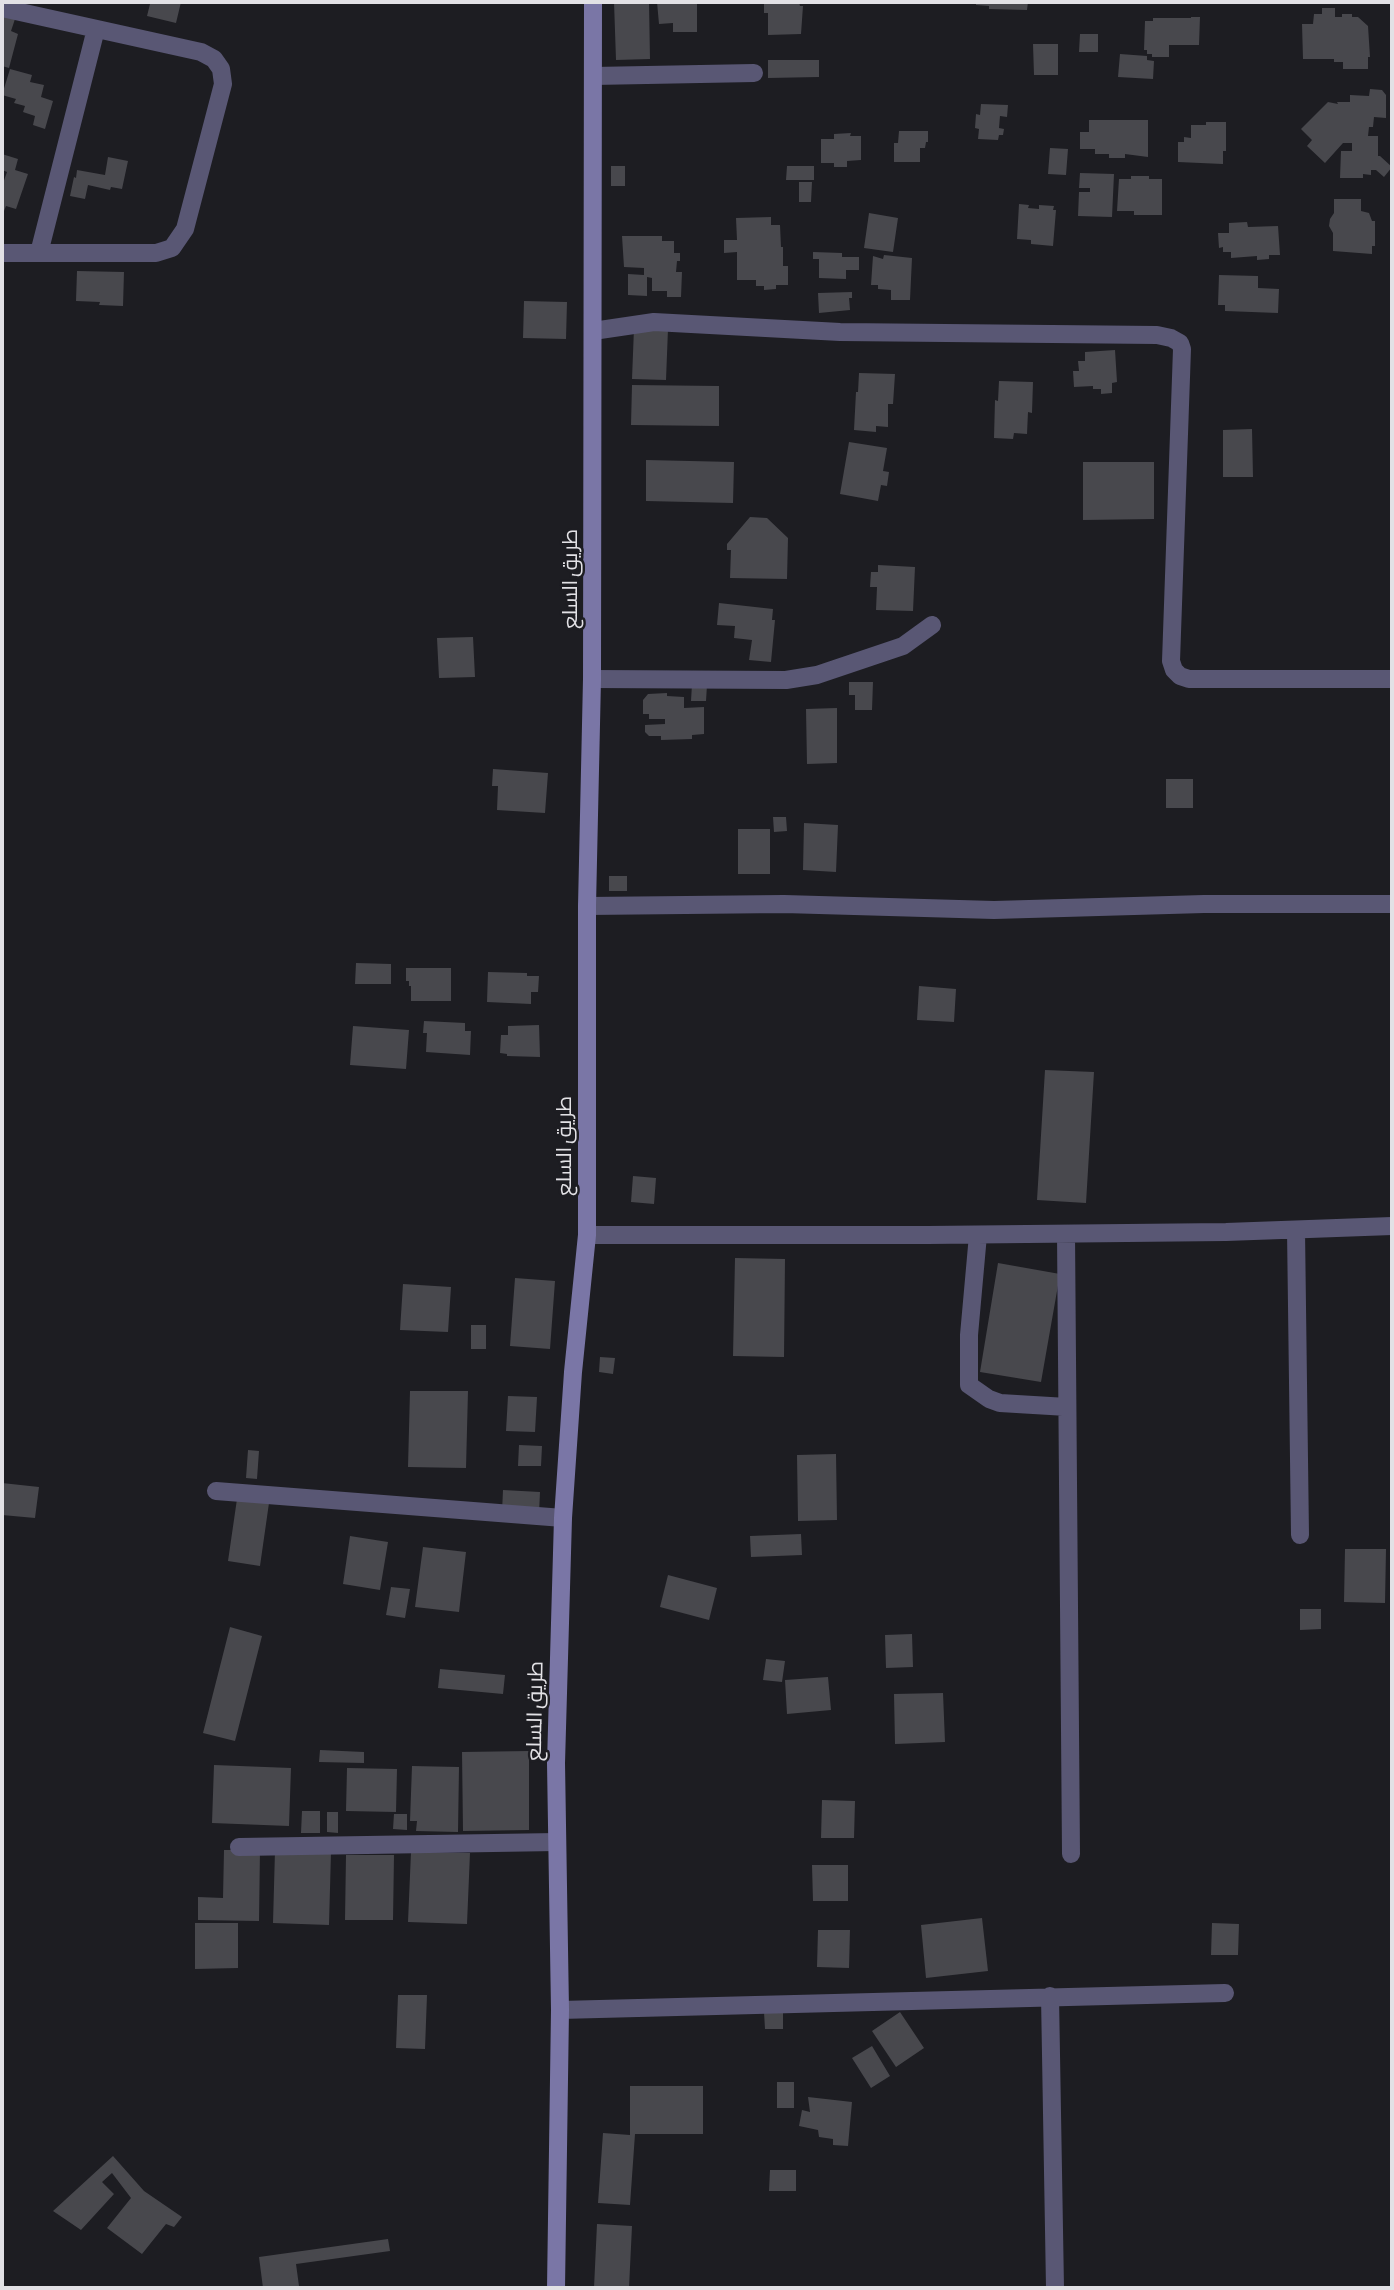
<!DOCTYPE html>
<html>
<head>
<meta charset="utf-8">
<style>
	body { margin:0 }
	#map { position:relative; width:1394px; height:2290px; overflow:hidden; background:#1d1d22; font-family:"Asap Condensed",sans-serif }
	canvas { display:block }
	.frame { position:absolute; inset:0; border:4px solid #e2e1e5; pointer-events:none }
</style>
</head>
<body>
<div id="map">
<canvas width="1394" height="2290"></canvas>
<div class="frame"></div>
</div>
<script>
const g = document.querySelector('canvas').getContext('2d');
g.lineJoin = 'round';
function fillPath(path, color) {
  g.fillStyle = color;
  g.fill(path, 'evenodd');
}
function toPath(rows) {
  const path = new Path2D();
  for (const r of rows) {
    path.moveTo(r[0], r[1]);
    for (let i = 2; i < r.length; i += 2) path.lineTo(r[i], r[i + 1]);
  }
  return path;
}
function strokePath(path, color, width, dash) {
  g.strokeStyle = color;
  g.lineWidth = width;
  g.lineCap = dash ? 'butt' : 'round';
  g.setLineDash(dash || []);
  g.stroke(path);
}
function drawText(font, color, halo, rows, align = 'center') {
  g.font = font + ' "Asap Condensed",Cairo,sans-serif';
  g.lineWidth = 5;
  g.setLineDash([]);
  g.textBaseline = 'middle';
  g.strokeStyle = halo;
  g.fillStyle = color;
  for (const [text, x, y, turn = 0] of rows) {
    g.save();
    g.translate(x, y);
    g.rotate((+turn || 0) * Math.PI / 180);
    g.textAlign = isNaN(turn) ? turn : align;
    if (halo) g.strokeText(text, 0, 0);
    g.fillText(text, 0, 0);
    g.restore();
  }
}
const building = toPath([
	[144,2,181,2,176,23,147,16,150,4],
	[614,2,649,2,650,59,616,60],
	[657,2,697,2,697,32,673,32,673,23,659,24],
	[764,2,799,2,800,6,803,6,801,34,768,35,768,13,764,13],
	[976,2,1028,2,1027,10,989,9,989,6,976,5],
	[1322,8,1335,8,1335,17,1342,17,1342,14,1352,14,1352,17,1358,17,1368,26,1370,57,1368,57,1368,69,1343,69,1343,62,1334,62,1334,59,1303,59,1302,24,1313,24,1314,14,1322,14],
	[2,12,16,16,11,31,18,34,9,68,2,66],
	[1191,17,1200,17,1199,45,1169,45,1169,57,1152,57,1152,54,1147,54,1147,50,1144,50,1145,21,1153,21,1153,18,1191,18],
	[1080,34,1098,34,1098,52,1079,52],
	[1033,44,1058,44,1058,75,1034,75],
	[1120,54,1147,56,1147,60,1154,61,1153,79,1118,77],
	[768,60,819,60,819,77,768,78],
	[10,69,32,75,30,82,44,85,41,97,53,101,45,129,33,125,35,116,23,112,25,106,14,103,16,99,2,95],
	[1370,89,1382,90,1386,95,1386,118,1374,117,1373,127,1369,127,1368,136,1378,136,1378,156,1380,156,1392,167,1384,177,1376,170,1371,170,1371,175,1363,174,1363,178,1340,178,1341,151,1352,151,1352,143,1343,143,1325,163,1307,146,1312,140,1301,129,1328,102,1338,104,1337,102,1350,102,1350,95,1369,96],
	[981,104,1008,105,1007,117,1000,116,999,128,1004,129,1003,135,999,135,998,140,978,139,979,129,975,128,976,114,980,115],
	[1089,120,1148,120,1148,157,1125,154,1125,158,1109,158,1109,154,1095,154,1095,149,1080,149,1080,132,1089,132],
	[1206,122,1226,122,1226,151,1223,151,1223,164,1178,162,1178,142,1184,142,1184,137,1191,138,1191,125,1206,125],
	[899,131,928,131,928,142,926,142,925,148,920,148,920,162,894,162,894,143,898,143],
	[851,133,850,136,861,136,861,160,847,161,847,167,834,167,834,163,821,163,821,139,834,139,834,134],
	[1050,148,1068,149,1066,175,1048,174],
	[2,154,18,159,15,170,28,174,16,209,6,206,4,211,2,210,2,186,7,172,2,170],
	[108,157,128,161,122,189,111,187,110,190,88,185,85,199,70,196,74,177,76,178,77,170,105,175],
	[611,166,625,166,625,186,611,186],
	[787,166,814,166,814,180,786,180],
	[1080,173,1114,174,1112,217,1078,216,1079,192,1090,192,1090,188,1079,188],
	[1131,176,1149,176,1149,179,1162,179,1162,215,1134,215,1134,211,1117,211,1119,179,1131,179],
	[799,182,812,182,811,202,799,202],
	[1334,199,1361,199,1361,211,1369,213,1372,221,1375,221,1375,246,1372,246,1372,254,1333,251,1333,233,1329,226,1330,219,1334,213],
	[1019,204,1029,205,1028,208,1039,209,1039,205,1054,206,1053,210,1056,210,1053,246,1031,244,1031,240,1017,239],
	[869,213,898,218,893,252,864,248],
	[771,217,771,225,780,225,781,247,783,247,783,266,788,266,788,285,776,285,776,289,764,290,764,286,756,286,756,280,737,280,737,252,724,253,724,240,737,240,736,218],
	[1247,222,1248,227,1278,226,1280,255,1269,255,1269,259,1257,260,1257,256,1231,258,1231,252,1223,252,1223,247,1219,248,1218,233,1229,233,1229,223],
	[622,236,662,236,662,241,674,241,674,253,680,253,680,261,677,261,676,272,682,272,681,297,667,297,667,291,652,291,652,278,647,277,647,296,628,295,628,274,644,275,644,268,624,267],
	[813,252,842,253,842,257,859,257,859,270,846,270,846,279,819,278,819,259,813,259],
	[884,255,912,258,910,300,891,300,891,290,878,289,878,285,871,285,873,256,883,259],
	[77,271,124,272,123,306,99,305,100,302,76,301],
	[1219,275,1258,276,1258,288,1279,289,1278,313,1225,311,1225,305,1218,305],
	[852,292,852,298,849,298,850,310,819,313,818,293],
	[524,301,567,302,566,339,523,338],
	[634,328,668,329,666,380,632,379],
	[1115,350,1117,382,1112,383,1112,393,1101,394,1101,389,1093,389,1093,386,1074,387,1073,371,1079,371,1078,361,1085,361,1085,352],
	[859,373,895,374,893,404,888,404,888,427,876,426,876,432,854,430,856,392,858,392],
	[999,381,1033,382,1032,413,1028,412,1027,434,1014,433,1013,439,994,438,995,400,998,401],
	[632,385,719,386,719,426,631,425],
	[1252,429,1253,477,1223,477,1223,430],
	[849,442,887,448,883,471,889,472,887,486,881,485,878,501,840,494],
	[646,460,734,462,733,503,646,501],
	[1083,462,1154,462,1154,519,1083,520],
	[750,517,767,518,788,538,787,579,730,578,731,550,727,550,727,544],
	[878,565,915,567,913,611,876,610,877,587,870,587,871,572,878,572],
	[719,603,773,609,772,620,775,620,771,662,749,660,752,640,734,638,735,626,717,625],
	[473,637,475,677,439,678,437,638],
	[849,682,873,682,872,710,855,710,855,695,849,695],
	[692,684,707,685,706,701,691,701],
	[667,693,667,696,684,697,684,708,704,707,704,734,692,735,692,739,661,740,661,736,649,736,645,732,645,725,665,724,665,719,649,719,649,714,643,714,643,700,648,694],
	[837,708,837,763,807,764,806,709],
	[493,769,548,773,545,813,497,810,498,786,492,786],
	[1166,779,1193,779,1193,808,1166,808],
	[773,817,786,817,787,831,774,832],
	[804,823,838,825,836,872,803,870],
	[738,829,770,829,770,874,738,874],
	[609,876,627,876,627,891,609,891],
	[356,963,391,964,391,984,355,984],
	[406,968,451,968,451,1001,411,1001,411,986,409,986,409,981,406,981],
	[488,972,527,973,527,976,539,976,538,992,531,992,531,1004,487,1002],
	[919,986,956,989,954,1022,917,1020],
	[424,1021,465,1023,465,1031,471,1031,470,1055,426,1052,427,1033,423,1033],
	[539,1025,540,1057,507,1056,507,1054,500,1053,501,1035,508,1035,508,1026],
	[353,1026,409,1030,406,1069,350,1065],
	[1045,1070,1094,1072,1086,1203,1037,1200],
	[633,1176,656,1178,654,1204,631,1202],
	[735,1258,785,1259,784,1357,733,1356],
	[998,1263,1060,1274,1041,1382,980,1372],
	[515,1278,555,1281,550,1349,510,1346],
	[403,1284,451,1287,448,1332,400,1330],
	[471,1325,486,1325,486,1349,471,1349],
	[600,1357,615,1358,613,1374,599,1372],
	[410,1391,468,1391,466,1468,408,1467],
	[508,1396,537,1397,535,1432,506,1431],
	[519,1445,542,1446,541,1466,518,1466],
	[248,1450,259,1451,257,1479,246,1478],
	[836,1454,837,1520,798,1521,797,1455],
	[2,1483,39,1487,35,1518,2,1515],
	[503,1490,540,1492,539,1514,502,1512],
	[237,1499,269,1503,260,1566,228,1561],
	[801,1534,802,1555,751,1557,750,1536],
	[350,1536,388,1542,380,1590,343,1584],
	[423,1547,466,1552,459,1612,415,1607],
	[1345,1549,1386,1549,1385,1603,1344,1602],
	[668,1575,717,1588,709,1620,660,1607],
	[391,1587,410,1589,405,1618,386,1615],
	[1300,1609,1321,1609,1321,1629,1300,1630],
	[230,1627,262,1636,235,1741,203,1733],
	[912,1634,913,1667,886,1668,885,1635],
	[766,1659,785,1661,782,1682,763,1680],
	[440,1669,505,1675,503,1694,438,1688],
	[828,1677,831,1710,787,1714,785,1680],
	[943,1693,945,1742,895,1744,894,1694],
	[320,1750,364,1752,364,1763,319,1762],
	[529,1751,529,1830,463,1831,462,1752],
	[214,1765,291,1768,289,1826,212,1823],
	[412,1766,459,1767,458,1832,416,1831,417,1821,410,1821],
	[347,1768,397,1769,396,1812,346,1811],
	[822,1800,855,1801,854,1838,821,1838],
	[302,1811,320,1811,320,1833,301,1833],
	[327,1812,338,1812,338,1833,327,1832],
	[394,1814,407,1814,407,1830,393,1829],
	[224,1850,260,1850,259,1921,198,1920,198,1897,223,1898],
	[275,1850,331,1852,329,1925,273,1923],
	[411,1852,470,1853,467,1924,408,1922],
	[346,1855,394,1855,393,1920,345,1920],
	[812,1865,848,1865,848,1901,813,1901],
	[982,1918,988,1971,926,1978,921,1925],
	[195,1923,238,1923,238,1968,195,1969],
	[1212,1923,1239,1924,1238,1955,1211,1955],
	[818,1930,850,1930,849,1968,817,1967],
	[398,1995,427,1995,425,2049,396,2048],
	[783,2011,783,2029,765,2029,764,2012],
	[900,2012,924,2048,896,2067,872,2031],
	[872,2046,890,2076,871,2088,852,2058],
	[777,2082,794,2082,794,2108,777,2108],
	[630,2086,703,2086,703,2134,635,2134,630,2205,598,2203,603,2133,630,2135],
	[808,2097,852,2102,848,2146,833,2145,833,2139,819,2137,818,2130,799,2126,802,2110,810,2112],
	[113,2156,144,2191,182,2217,174,2227,166,2224,142,2254,107,2228,131,2198,112,2173,102,2182,114,2194,81,2230,53,2211],
	[770,2170,796,2170,796,2191,769,2191],
	[597,2224,632,2226,629,2288,594,2288],
	[388,2239,390,2251,296,2264,299,2286,263,2288,259,2257]
]);
const street = toPath([
	[2,8,201,52,214,59,221,69,223,84,185,229,172,248,156,253,2,253],
	[593,76,754,73],
	[39,253,96,29],
	[593,331,654,322,840,332,1157,335,1171,338,1180,343,1182,349,1171,661,1174,670,1180,676,1189,679,1392,679],
	[592,679,786,680,817,675,903,646,932,625],
	[587,906,784,904,994,910,1204,904,1392,904],
	[1296,1230,1300,1535],
	[1066,1234,1071,1854],
	[587,1235,927,1235,1226,1232,1392,1226],
	[978,1235,969,1335,969,1385,989,1399,1000,1403,1067,1407],
	[216,1491,563,1518],
	[239,1847,557,1842],
	[1050,1996,1055,2288],
	[560,2010,1225,1993]
]);
const secondary = toPath([
	[556,2288,560,2010,556,1763,563,1518,573,1372,587,1235,587,906,592,679,593,2]
]);
const streetNames = [
	["طريق السلع",570,579,-90],
	["طريق السلع",564,1146,-90],
	["طريق السلع",535,1711,-89]
];
fillPath(building, '#48484d');
strokePath(street, '#595774', 18);
strokePath(secondary, '#7a76a6', 18);
drawText('21px', '#e2e1e5', '#1d1d22', streetNames);
</script>
</body>
</html>
